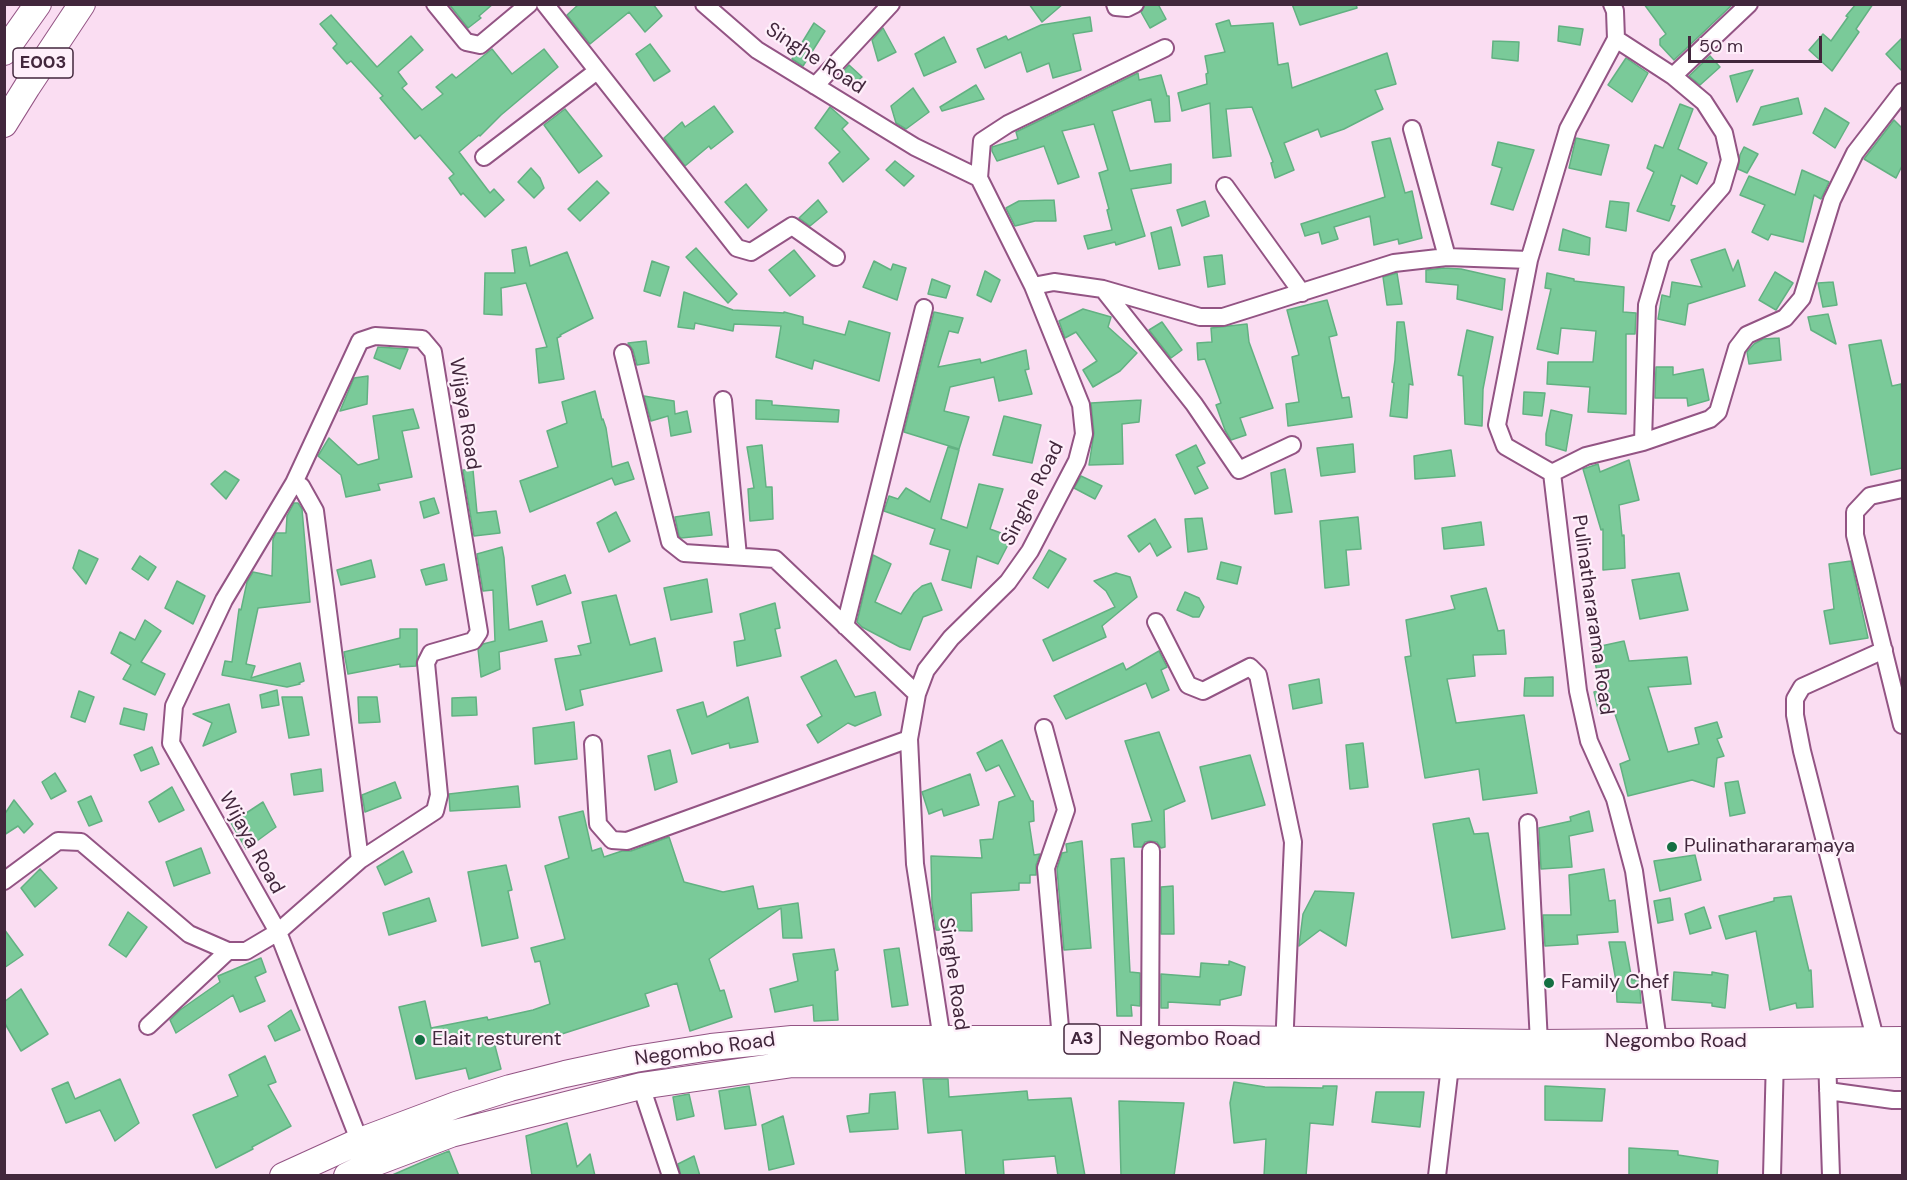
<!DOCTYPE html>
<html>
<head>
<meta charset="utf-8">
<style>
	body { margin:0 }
	#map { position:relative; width:1907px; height:1180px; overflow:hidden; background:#faddf2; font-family:"DM Sans",sans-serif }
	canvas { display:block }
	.frame { position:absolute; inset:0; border:6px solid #42273c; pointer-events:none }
	.scale { position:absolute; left:1688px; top:36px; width:134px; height:27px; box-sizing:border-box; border:3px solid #42273c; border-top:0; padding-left:8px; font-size:18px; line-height:21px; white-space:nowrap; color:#42273c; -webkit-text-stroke:4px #feeffa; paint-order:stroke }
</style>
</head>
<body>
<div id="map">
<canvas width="1907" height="1180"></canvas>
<div class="frame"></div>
<div class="scale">50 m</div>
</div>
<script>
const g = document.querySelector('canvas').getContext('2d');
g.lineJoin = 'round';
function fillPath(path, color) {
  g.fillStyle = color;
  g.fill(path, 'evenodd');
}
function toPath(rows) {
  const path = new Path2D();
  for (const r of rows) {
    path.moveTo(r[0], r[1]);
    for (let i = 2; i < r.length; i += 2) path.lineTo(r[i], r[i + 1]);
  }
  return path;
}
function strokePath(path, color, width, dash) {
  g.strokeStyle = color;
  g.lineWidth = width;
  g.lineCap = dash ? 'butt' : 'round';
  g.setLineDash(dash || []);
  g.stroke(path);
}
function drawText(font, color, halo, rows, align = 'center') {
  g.font = font + ' "DM Sans",sans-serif';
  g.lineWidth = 4.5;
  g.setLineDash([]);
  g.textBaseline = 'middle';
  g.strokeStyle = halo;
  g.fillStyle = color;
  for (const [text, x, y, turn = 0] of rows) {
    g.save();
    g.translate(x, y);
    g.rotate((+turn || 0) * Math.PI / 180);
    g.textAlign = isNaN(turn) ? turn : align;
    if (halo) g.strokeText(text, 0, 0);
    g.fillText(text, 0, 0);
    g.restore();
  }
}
const building = toPath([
	[449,4,493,4,479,16,481,18,468,28,449,4],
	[579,4,653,4,662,16,645,32,629,12,590,44,567,15,579,4],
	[1029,4,1063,4,1042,22,1029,4],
	[1145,4,1158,4,1166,19,1150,28,1141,12,1145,4],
	[1292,4,1356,4,1357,8,1300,25,1292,4],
	[1644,4,1733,4,1674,60,1660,45,1660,39,1666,34,1644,4],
	[1856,4,1873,4,1856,29,1859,32,1832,71,1809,50,1823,34,1831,41,1848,17,1846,16,1856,4],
	[331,15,377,67,411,36,423,50,398,72,407,84,402,88,422,110,443,94,436,87,452,74,456,78,492,49,512,74,544,49,558,67,501,115,480,136,479,135,459,152,490,193,494,189,504,200,485,217,463,193,461,195,449,178,454,174,420,135,415,139,380,98,383,96,351,61,347,64,333,48,337,44,320,24,331,15],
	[1090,17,1092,31,1073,34,1081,70,1053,78,1049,63,1027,72,1021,52,985,68,977,49,1006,36,1008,40,1041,25,1090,17],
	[1229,20,1231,26,1273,23,1278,65,1288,63,1292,88,1387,53,1396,84,1375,90,1383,109,1344,129,1321,137,1318,129,1284,143,1294,170,1275,178,1271,163,1273,162,1252,107,1226,109,1231,156,1213,158,1210,103,1182,111,1178,93,1207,84,1206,74,1208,73,1205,56,1225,52,1216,24,1229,20],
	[814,23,825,31,803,66,792,59,814,23],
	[1559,26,1583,29,1580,45,1558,41,1559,26],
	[883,28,896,52,878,61,872,40,883,28],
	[944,37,956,62,924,76,915,54,944,37],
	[1902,38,1902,71,1886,54,1902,38],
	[1493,41,1519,42,1518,61,1492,58,1493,41],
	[650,44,670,71,654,81,636,54,650,44],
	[1710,56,1720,67,1700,85,1689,76,1710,56],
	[1626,58,1648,73,1632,102,1608,85,1626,58],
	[849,65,862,77,849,88,838,77,849,65],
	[1753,70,1737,102,1730,76,1753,70],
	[1138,73,1139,80,1161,75,1167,96,1169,96,1170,121,1155,122,1151,99,1112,111,1130,171,1171,164,1171,183,1131,189,1145,236,1116,245,1115,242,1088,249,1084,236,1112,230,1107,210,1109,209,1099,173,1108,170,1094,124,1062,131,1079,177,1058,184,1044,146,997,161,992,151,992,147,1018,139,1016,132,1138,73],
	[976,85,984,99,942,111,940,107,976,85],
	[913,88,929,112,906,129,896,123,891,106,913,88],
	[1798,98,1802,114,1753,125,1761,107,1798,98],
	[1680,104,1693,109,1678,149,1707,163,1697,184,1681,175,1671,205,1675,206,1669,221,1637,211,1654,172,1647,168,1655,145,1663,148,1680,104],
	[714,106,733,132,711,149,709,146,685,166,664,138,682,122,685,127,714,106],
	[830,107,848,123,842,129,869,159,843,182,829,163,840,152,815,128,830,107],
	[1825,108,1849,123,1835,148,1813,133,1825,108],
	[565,109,602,156,579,173,544,125,565,109],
	[1894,120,1902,128,1902,166,1896,178,1864,159,1894,120],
	[1390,138,1405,193,1412,191,1422,238,1399,244,1398,239,1374,245,1370,216,1334,227,1338,239,1322,244,1319,232,1305,236,1301,224,1385,197,1372,142,1390,138],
	[1576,138,1609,145,1601,175,1569,168,1576,138],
	[1498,142,1534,150,1513,210,1491,204,1502,168,1492,165,1498,142],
	[1744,147,1758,154,1747,173,1738,169,1740,155,1744,147],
	[895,161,914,176,904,186,886,170,895,161],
	[531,168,540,178,544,188,534,198,518,182,531,168],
	[1802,170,1829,182,1821,199,1814,195,1803,242,1771,234,1768,240,1752,232,1765,205,1740,195,1749,176,1795,195,1802,170],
	[597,181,609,193,580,221,568,209,597,181],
	[746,184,767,210,748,228,725,202,746,184],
	[818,200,827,212,810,226,799,218,818,200],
	[1054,200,1056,221,1035,221,1015,226,1006,208,1019,201,1054,200],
	[1205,201,1209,216,1182,226,1177,210,1205,201],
	[1610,201,1629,203,1626,231,1606,227,1610,201],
	[1171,227,1180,265,1159,269,1151,233,1171,227],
	[1563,229,1590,238,1589,255,1559,250,1563,229],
	[526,247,530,266,567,252,593,318,560,335,561,336,557,338,564,379,539,383,536,349,547,347,526,283,501,288,502,315,484,314,485,273,515,273,512,250,526,247],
	[696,248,737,294,728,303,686,257,696,248],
	[1725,249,1733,271,1738,260,1745,286,1688,304,1685,325,1658,319,1662,295,1670,297,1672,282,1702,287,1691,260,1725,249],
	[794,250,815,276,790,296,769,270,794,250],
	[1222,255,1225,284,1208,287,1204,257,1222,255],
	[652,261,669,267,660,296,644,291,652,261],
	[874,261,891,270,893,264,906,268,897,300,863,287,874,261],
	[1444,268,1461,269,1505,279,1502,310,1457,299,1458,285,1426,282,1426,270,1444,268],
	[985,271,1000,280,991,302,977,295,985,271],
	[1775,272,1793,283,1776,310,1759,300,1775,272],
	[1397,273,1402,304,1387,305,1383,277,1397,273],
	[1547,273,1574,279,1574,281,1624,287,1623,312,1636,313,1635,334,1626,334,1626,414,1588,412,1590,387,1547,384,1548,362,1593,362,1596,331,1561,328,1558,354,1537,349,1551,289,1545,288,1547,273],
	[932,279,950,286,946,298,928,294,932,279],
	[1833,282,1837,305,1823,307,1818,283,1833,282],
	[684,292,733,310,784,313,784,312,803,317,803,324,845,335,849,321,890,333,879,381,814,360,812,369,776,357,781,326,734,324,733,331,695,323,694,329,678,327,684,292],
	[1327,300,1337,335,1329,337,1342,398,1349,397,1352,417,1288,426,1286,404,1299,402,1292,357,1299,355,1287,310,1327,300],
	[1083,309,1111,317,1108,327,1137,353,1120,371,1093,387,1083,370,1097,361,1076,332,1065,338,1059,321,1083,309],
	[934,312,963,318,958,333,949,331,938,367,980,359,981,363,1026,350,1029,369,1025,370,1032,394,999,401,994,377,950,387,944,411,969,417,959,449,904,432,934,312],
	[1828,314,1836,344,1811,330,1808,317,1828,314],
	[1162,322,1182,350,1171,358,1149,330,1162,322],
	[1397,322,1404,322,1413,385,1409,384,1407,418,1390,416,1394,383,1392,382,1395,360,1397,322],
	[1247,324,1249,342,1273,408,1240,418,1246,435,1231,440,1225,430,1216,405,1221,403,1205,359,1198,360,1197,343,1212,342,1211,328,1247,324],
	[1467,330,1493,337,1483,389,1482,426,1465,424,1463,376,1458,375,1467,330],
	[1779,338,1781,360,1749,364,1747,352,1754,344,1763,339,1779,338],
	[1881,340,1892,386,1901,384,1902,394,1902,468,1871,475,1849,345,1881,340],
	[646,341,649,363,637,365,633,350,628,343,646,341],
	[378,347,408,349,400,369,374,358,378,347],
	[1656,367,1673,367,1673,375,1703,369,1709,400,1688,406,1687,398,1655,398,1656,367],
	[368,376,367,404,340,411,354,378,368,376],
	[595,391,602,420,603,419,606,428,612,467,628,462,634,479,615,485,612,478,530,512,520,481,558,467,547,431,567,423,562,402,595,391],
	[1524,392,1545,393,1542,416,1523,414,1524,392],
	[644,396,674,401,675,414,687,411,691,432,671,436,668,416,651,421,644,396],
	[756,400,772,401,772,405,839,410,838,422,756,419,756,400],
	[1141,400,1139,422,1122,424,1123,464,1089,465,1094,433,1091,403,1141,400],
	[413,409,419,428,402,431,412,477,378,484,380,490,346,497,341,475,318,456,329,438,358,465,379,459,373,416,413,409],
	[1551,410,1572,415,1566,451,1546,445,1546,434,1551,410],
	[1004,416,1041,425,1032,463,993,455,1004,416],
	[1353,444,1355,472,1321,476,1317,448,1353,444],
	[762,445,766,487,772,487,773,519,750,521,748,489,754,488,747,447,762,445],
	[1196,445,1205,463,1197,467,1208,488,1195,494,1176,455,1196,445],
	[948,447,959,450,941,519,967,528,979,484,1003,489,990,529,1012,537,998,564,977,556,971,588,942,580,950,550,930,544,935,529,884,511,889,496,898,499,906,488,930,502,948,447],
	[1451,450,1455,476,1415,479,1414,456,1451,450],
	[1629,460,1639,500,1619,505,1622,536,1624,535,1625,568,1603,570,1603,529,1601,530,1583,469,1598,464,1600,472,1629,460],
	[1285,469,1292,512,1275,514,1271,473,1285,469],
	[463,470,473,470,477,513,496,511,500,533,474,536,463,470],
	[225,471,239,480,226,499,211,484,225,471],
	[1081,476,1102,486,1095,499,1074,488,1081,476],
	[434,498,439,513,424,518,420,502,434,498],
	[294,503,298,503,302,509,310,602,258,608,246,664,255,666,251,678,300,663,304,681,299,683,300,684,287,687,222,675,225,661,232,662,239,609,241,610,247,582,253,572,272,576,273,539,276,533,286,533,287,516,294,503],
	[616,512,630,541,609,552,597,523,616,512],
	[709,512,712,535,681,538,679,536,675,517,709,512],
	[1358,517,1361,549,1346,550,1349,585,1325,588,1320,521,1358,517],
	[1202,518,1207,549,1188,552,1185,519,1202,518],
	[1155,519,1171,547,1157,556,1150,543,1139,552,1128,536,1155,519],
	[1481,522,1484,545,1444,549,1442,528,1481,522],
	[502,547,504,558,509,630,542,621,547,641,499,652,500,669,481,677,478,649,483,644,495,641,493,590,483,591,477,554,502,547],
	[79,550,98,559,86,584,73,568,79,550],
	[1049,550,1066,559,1048,588,1033,578,1049,550],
	[873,555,891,564,875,602,901,614,914,593,922,586,931,583,942,610,923,617,910,650,900,647,862,627,857,622,873,555],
	[140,556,156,567,148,580,132,569,140,556],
	[371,560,375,577,341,585,337,570,371,560],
	[1851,561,1868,638,1830,644,1824,611,1834,609,1829,564,1851,561],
	[1221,562,1241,567,1237,584,1217,579,1221,562],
	[444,564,447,580,426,585,421,570,444,564],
	[1116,573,1130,577,1137,597,1102,626,1106,637,1053,661,1043,640,1115,607,1106,591,1094,581,1116,573],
	[1679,573,1688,610,1640,619,1632,580,1679,573],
	[565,575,571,593,537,605,532,586,565,575],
	[707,579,712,612,671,620,664,588,707,579],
	[177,581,205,596,193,624,165,608,177,581],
	[1486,588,1498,631,1504,630,1506,654,1473,655,1475,676,1447,679,1456,723,1524,715,1537,793,1483,800,1479,769,1425,778,1405,657,1411,656,1406,620,1455,609,1451,596,1486,588],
	[1185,592,1199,598,1204,607,1199,617,1193,617,1177,610,1185,592],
	[616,595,630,645,655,638,662,671,580,690,583,705,566,710,555,659,581,655,578,646,591,643,582,602,616,595],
	[775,603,780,628,775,629,781,656,737,666,734,642,745,640,740,614,775,603],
	[145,620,161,631,141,662,165,674,155,695,123,679,131,665,111,653,120,632,135,640,145,620],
	[400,629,417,629,417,657,416,666,400,667,400,664,348,674,344,652,400,638,400,629],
	[1624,641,1629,661,1687,657,1691,684,1648,687,1668,752,1699,744,1695,728,1717,722,1722,737,1717,739,1724,756,1717,758,1714,787,1692,780,1628,796,1620,764,1630,760,1613,708,1599,713,1594,692,1601,690,1592,648,1624,641],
	[1159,651,1167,667,1161,670,1169,690,1152,698,1146,683,1066,719,1054,696,1123,663,1126,670,1159,651],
	[836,660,855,697,875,692,881,715,855,726,848,723,818,743,807,725,822,716,801,677,836,660],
	[1553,677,1553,696,1524,696,1525,678,1553,677],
	[1319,679,1322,703,1293,709,1289,685,1319,679],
	[277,690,279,705,262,708,260,695,277,690],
	[79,691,94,697,85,722,71,717,79,691],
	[282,697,302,697,309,735,289,738,282,697],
	[358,697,377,697,380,722,359,723,358,697],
	[476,697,477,715,452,716,452,698,476,697],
	[748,697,758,742,730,748,729,743,692,754,677,710,703,702,707,717,748,697],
	[229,704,236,732,203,746,212,723,193,714,229,704],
	[124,708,147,714,144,730,120,724,124,708],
	[574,722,577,759,535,764,533,728,574,722],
	[1159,732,1185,801,1164,810,1165,847,1161,848,1157,842,1150,841,1145,842,1142,847,1134,847,1132,824,1152,821,1125,741,1159,732],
	[1002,740,1031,801,1033,801,1034,821,1029,822,1034,855,1040,854,1036,865,1036,875,1030,875,1030,883,1019,883,1019,890,971,893,972,931,936,930,932,903,931,856,982,858,980,840,993,839,999,802,1015,796,999,765,986,771,977,753,1002,740],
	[1363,743,1368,787,1350,789,1346,745,1363,743],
	[152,747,159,764,141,771,134,755,152,747],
	[670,750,677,782,655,790,648,756,670,750],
	[1250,755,1265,805,1212,819,1200,767,1250,755],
	[321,769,323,791,294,795,291,774,321,769],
	[55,773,66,791,51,799,42,782,55,773],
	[970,774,979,805,944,816,942,809,929,814,922,792,970,774],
	[1738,781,1745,813,1730,816,1725,783,1738,781],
	[395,782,401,798,365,812,362,795,395,782],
	[518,786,520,807,450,811,449,794,518,786],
	[172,787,184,810,159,822,149,802,172,787],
	[91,796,102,821,89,826,78,802,91,796],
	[14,800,33,824,24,833,18,826,4,835,4,815,14,800],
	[263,802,276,827,246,849,231,823,263,802],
	[583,811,592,851,601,848,604,857,622,851,631,851,669,837,684,882,723,892,753,886,758,909,798,903,802,938,783,938,781,908,709,959,720,991,724,990,732,1017,690,1031,677,983,645,994,649,1006,540,1041,538,1035,495,1046,501,1069,469,1079,466,1068,416,1079,399,1007,425,1001,431,1028,487,1017,488,1020,533,1010,550,1004,540,961,535,962,531,948,565,939,545,866,569,858,559,817,583,811],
	[1589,811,1593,831,1569,836,1572,867,1541,869,1539,828,1571,821,1570,817,1589,811],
	[1469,818,1474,834,1488,833,1505,929,1452,938,1433,824,1469,818],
	[1082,841,1091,948,1064,950,1057,869,1062,853,1067,852,1066,844,1082,841],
	[201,848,210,873,174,886,166,862,201,848],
	[403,851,412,872,385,885,377,867,403,851],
	[1695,855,1701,880,1660,891,1654,861,1695,855],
	[1124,858,1130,972,1140,973,1140,1006,1131,1005,1132,1016,1117,1016,1111,859,1124,858],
	[506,865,512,890,508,891,518,938,482,946,468,872,506,865],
	[40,869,57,888,35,907,21,888,40,869],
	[1604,869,1609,901,1615,900,1618,932,1577,935,1578,944,1545,946,1543,915,1571,915,1569,875,1604,869],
	[1173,886,1174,934,1161,934,1161,887,1173,886],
	[1315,891,1354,893,1346,946,1320,930,1299,946,1303,914,1315,891],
	[1791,896,1809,971,1811,970,1813,1007,1797,1008,1796,1003,1770,1010,1756,931,1726,939,1719,916,1774,901,1774,898,1791,896],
	[429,898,436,921,389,935,383,913,429,898],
	[1670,898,1673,920,1658,923,1654,901,1670,898],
	[1704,907,1711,928,1690,934,1685,914,1704,907],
	[128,912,147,927,126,957,109,945,128,912],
	[4,929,23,955,4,968,4,929],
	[1609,942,1625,942,1632,980,1639,980,1641,1003,1617,1002,1616,981,1609,942],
	[899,948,908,1005,892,1007,884,950,899,948],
	[834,949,838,970,835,971,838,1020,814,1021,813,1005,775,1012,770,989,798,981,793,954,834,949],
	[261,958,266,972,255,977,265,1001,240,1012,233,995,176,1033,170,1020,180,1010,220,982,218,976,261,958],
	[1229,961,1245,967,1241,995,1220,1000,1220,1005,1168,1002,1168,1008,1161,1008,1161,974,1200,977,1201,963,1229,965,1229,961],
	[1674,972,1712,975,1712,972,1728,975,1725,1008,1712,1006,1712,1003,1672,1000,1674,972],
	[21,989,48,1034,21,1051,4,1022,4,1002,21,989],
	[291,1010,300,1030,275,1041,268,1026,291,1010],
	[265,1056,276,1082,268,1085,291,1126,252,1147,253,1149,216,1168,193,1115,238,1096,229,1075,265,1056],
	[120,1079,139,1123,115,1141,100,1110,66,1123,52,1089,68,1082,75,1099,120,1079],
	[923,1079,948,1079,949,1097,1027,1091,1028,1100,1071,1098,1085,1176,1058,1176,1055,1156,1003,1160,1004,1176,966,1176,962,1130,928,1133,923,1079],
	[1234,1082,1265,1087,1323,1088,1323,1086,1337,1086,1333,1125,1310,1123,1306,1176,1264,1176,1266,1139,1234,1143,1230,1103,1234,1082],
	[749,1086,756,1125,725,1129,719,1091,749,1086],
	[1545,1086,1605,1089,1602,1121,1545,1120,1545,1086],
	[895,1092,898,1129,850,1132,847,1116,869,1113,870,1094,895,1092],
	[1376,1092,1424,1092,1420,1127,1372,1122,1376,1092],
	[689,1094,694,1116,677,1120,673,1097,689,1094],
	[1119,1101,1184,1103,1174,1176,1121,1176,1119,1101],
	[783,1116,794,1164,769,1170,762,1125,783,1116],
	[567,1123,577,1167,590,1154,595,1176,532,1176,526,1136,567,1123],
	[1629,1148,1678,1151,1678,1155,1718,1161,1717,1176,1629,1176,1629,1148],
	[449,1151,459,1176,390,1176,434,1157,449,1151],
	[694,1156,700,1176,681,1176,678,1164,694,1156]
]);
const minor = toPath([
	[435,4,466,42,480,45,529,4],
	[545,4,737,248,751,252,792,226,836,257],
	[704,4,757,50,915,147,979,178,1033,286,1081,405,1084,434,1077,461,1030,551,1008,582,951,638,926,670,917,694,909,739,915,864,943,1046],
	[1115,4,1116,7,1127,8,1135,4],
	[1616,39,1673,76,1704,102,1724,133,1730,160,1722,187,1661,257,1647,305,1643,442],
	[1673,76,1749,4],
	[815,86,891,4],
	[1412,129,1447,257],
	[484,157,597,71],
	[979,178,982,141,1008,124,1165,48],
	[1225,186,1302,293],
	[1033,286,1054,282,1103,289,1200,317,1223,317,1394,263,1447,257,1529,260],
	[1103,289,1194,404,1239,470,1292,445],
	[623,353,670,542,684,553,775,559,917,694],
	[723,400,738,556],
	[1552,473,1578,691,1589,741,1615,799,1634,871,1658,1041],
	[1552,473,1586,456,1643,442,1710,419,1718,412,1737,348,1747,335,1785,318,1802,298,1832,200,1855,153,1902,92],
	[1552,473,1505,446,1497,425,1529,260,1568,129,1616,39,1615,11,1612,4],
	[294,483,301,486,315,511,360,860],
	[1902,489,1870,496,1855,512,1855,535,1902,725],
	[1156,622,1188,685,1203,691,1250,667,1258,675,1293,842,1284,1048],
	[845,626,924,308],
	[1044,728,1066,810,1046,868,1061,1039],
	[593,744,598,824,612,840,627,841,909,739],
	[1528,823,1539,1043],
	[4,881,58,841,81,842,189,934,228,951,246,951,278,932,360,860,435,811,439,795,426,663,431,653,473,641,479,632,433,352,422,339,375,336,360,341,294,483,224,600,174,706,171,743,278,932,363,1150],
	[148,1026,228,951],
	[1150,1039,1151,851],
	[1878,1050,1802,751,1795,715,1795,699,1802,687,1884,650],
	[1827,1057,1831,1176],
	[641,1086,671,1176],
	[1828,1091,1893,1100,1902,1100],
	[1437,1176,1450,1066],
	[1772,1176,1775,1057]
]);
const highway = toPath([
	[4,52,38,4],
	[4,124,27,87,82,4],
	[283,1176,360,1141,456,1105,510,1088,565,1074,635,1059,711,1047,792,1039,1228,1039,1539,1043,1902,1040],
	[347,1176,369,1165,451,1134,641,1086,793,1064,1775,1066,1902,1064]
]);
const markers = [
	[1672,847,6,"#146f42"],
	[1549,983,6,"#146f42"],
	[420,1040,6,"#146f42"]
];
const shields = [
	[43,63,60],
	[1082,1039,36]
];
const shieldNames = [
	["E003",43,63],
	["A3",1082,1039]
];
const streetNames = [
	["Singhe Road",815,59,33],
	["Wijaya Road",464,414,81],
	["Singhe Road",1033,494,-63],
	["Pulinathararama Road",1592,615,82],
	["Wijaya Road",251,843,61],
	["Singhe Road",953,974,82],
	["Negombo Road",1190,1040],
	["Negombo Road",1676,1042],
	["Negombo Road",705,1050,-8]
];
const poiNames = [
	["Pulinathararamaya",1684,847],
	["Family Chef",1561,983],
	["Elait resturent",432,1040]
];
fillPath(building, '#7aca99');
strokePath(building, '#62b182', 1.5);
strokePath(minor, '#935484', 20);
strokePath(highway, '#935484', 28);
strokePath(minor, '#fff', 16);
strokePath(highway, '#fff', 26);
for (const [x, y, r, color] of markers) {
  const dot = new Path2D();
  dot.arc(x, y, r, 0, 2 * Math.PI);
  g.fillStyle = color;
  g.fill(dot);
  strokePath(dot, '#feeffa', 2);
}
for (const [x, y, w] of shields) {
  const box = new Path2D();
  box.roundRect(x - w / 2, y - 15, w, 30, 4.5);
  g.fillStyle = '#feeffa';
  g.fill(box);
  strokePath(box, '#42273c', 1.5);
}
drawText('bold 18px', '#42273c', null, shieldNames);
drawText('20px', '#42273c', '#feeffa', streetNames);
drawText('20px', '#42273c', '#feeffa', poiNames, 'left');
</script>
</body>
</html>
